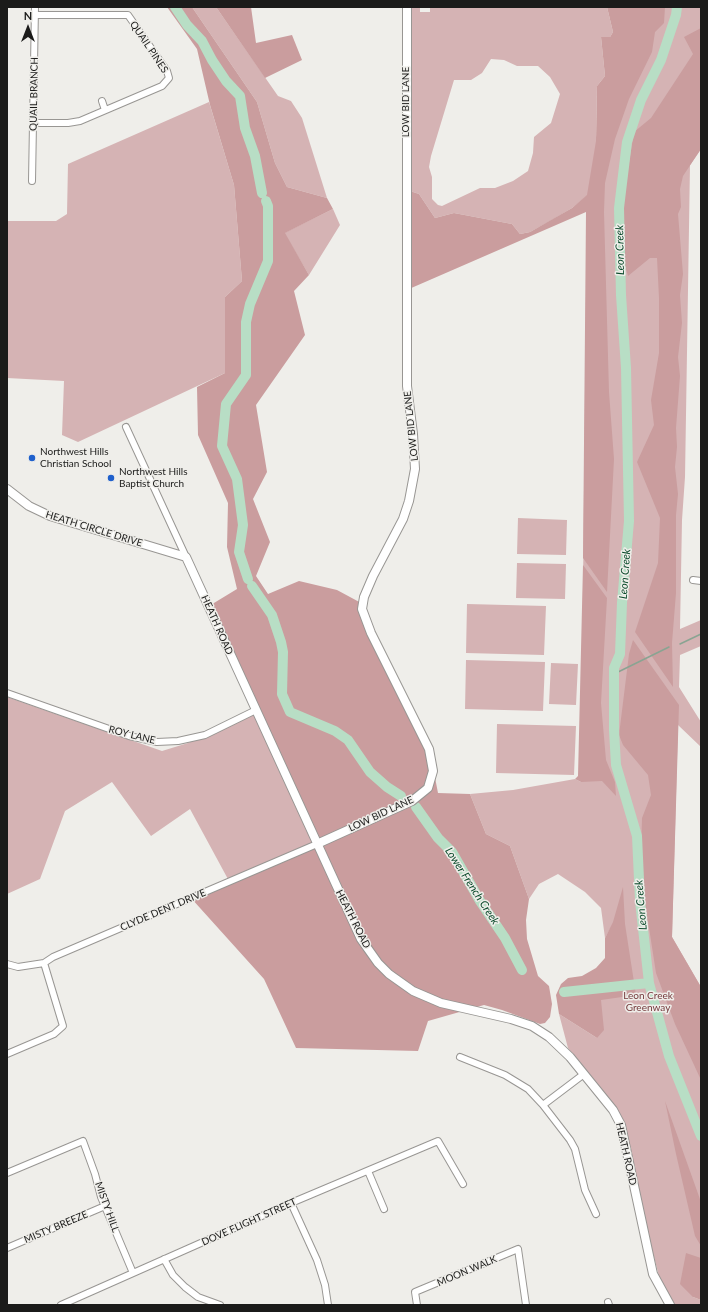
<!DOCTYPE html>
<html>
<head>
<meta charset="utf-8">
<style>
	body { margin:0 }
	#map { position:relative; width:708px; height:1312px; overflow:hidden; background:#efeeea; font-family:Lato,sans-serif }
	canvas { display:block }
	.frame { position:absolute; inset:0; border:8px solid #1b1b1a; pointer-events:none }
	.north { position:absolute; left:8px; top:8px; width:40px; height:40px; -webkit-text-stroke:3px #efeeea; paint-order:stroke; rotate:0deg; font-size:11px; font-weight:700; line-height:16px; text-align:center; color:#1b1b1a }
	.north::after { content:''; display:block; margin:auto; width:14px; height:18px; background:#1b1b1a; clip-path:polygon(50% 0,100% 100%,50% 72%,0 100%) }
</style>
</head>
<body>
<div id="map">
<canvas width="708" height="1312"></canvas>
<div class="frame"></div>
<div class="north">N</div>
</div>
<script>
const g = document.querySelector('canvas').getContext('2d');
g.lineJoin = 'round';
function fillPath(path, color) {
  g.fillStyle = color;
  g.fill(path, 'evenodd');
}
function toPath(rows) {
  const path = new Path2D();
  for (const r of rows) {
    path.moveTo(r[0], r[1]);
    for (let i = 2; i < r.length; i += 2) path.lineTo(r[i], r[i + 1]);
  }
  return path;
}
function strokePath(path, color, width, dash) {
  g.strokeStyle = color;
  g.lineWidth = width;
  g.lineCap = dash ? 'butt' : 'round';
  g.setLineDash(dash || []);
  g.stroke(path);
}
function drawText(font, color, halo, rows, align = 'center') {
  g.font = font + ' Lato,sans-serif';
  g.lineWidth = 3;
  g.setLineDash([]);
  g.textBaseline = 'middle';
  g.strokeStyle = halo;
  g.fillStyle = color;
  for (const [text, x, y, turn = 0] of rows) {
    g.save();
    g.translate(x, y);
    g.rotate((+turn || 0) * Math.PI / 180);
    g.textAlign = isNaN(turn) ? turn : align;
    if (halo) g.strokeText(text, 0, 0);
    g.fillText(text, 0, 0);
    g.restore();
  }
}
const green = toPath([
	[192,7,216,7,278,96,291,101,302,118,327,198,287,187,275,163,257,102],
	[411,7,420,7,420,12,430,12,430,7,607,7,613,32,610,37,601,37,605,76,597,86,596,138,619,71,615,7,701,7,701,149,690,165,685,477,682,520,680,629,701,620,701,646,680,655,679,687,701,722,701,747,678,725,672,937,701,987,701,1288,693,1297,701,1300,701,1305,674,1305,659,1276,614,1106,568,1048,559,1014,597,1038,588,1000,615,949,610,929,605,938,601,908,585,892,558,874,539,884,529,899,510,846,486,834,470,794,513,790,575,779,581,782,587,196,572,208,550,221,530,232,520,234,512,224,454,213,435,218,419,194,410,191],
	[491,59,504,60,517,66,538,66,550,77,560,94,551,123,534,137,533,153,528,171,513,181,495,188,480,188,442,206,438,205,432,199,432,177,429,167,431,156,454,80,471,80,482,73],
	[209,102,234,185,242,281,225,297,225,373,78,442,62,435,64,381,7,378,7,221,56,221,67,214,68,164],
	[333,209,340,225,309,275,284,233],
	[518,518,567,520,566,555,517,554],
	[517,563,566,564,565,599,516,598],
	[467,604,546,606,544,655,466,653],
	[466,660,545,662,543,711,465,709],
	[551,663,578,664,576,705,549,704],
	[7,697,162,751,188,743,256,710,317,844,229,881,190,809,151,836,112,782,65,811,40,879,7,894],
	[497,724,576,726,574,775,496,773]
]);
const forest = toPath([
	[167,7,192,7,257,102,275,163,287,187,327,198,333,209,285,233,309,275,294,291,305,335,256,405,267,472,253,499,270,542,256,576,268,594,299,581,337,590,363,604,362,609,431,757,438,793,470,794,486,834,510,846,529,899,526,920,527,939,538,976,549,986,552,1004,550,1017,545,1023,540,1024,502,1010,484,1005,428,1021,418,1051,296,1048,264,979,191,898,317,843,209,606,237,589,227,547,228,503,198,435,197,387,225,373,225,297,242,281,234,185,210,105,197,49],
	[216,7,251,7,256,43,292,35,302,60,265,78],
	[607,7,665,7,664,23,655,32,652,52,629,99,615,139,605,183,604,212,609,392,614,459,607,592,583,558,586,212,409,289,410,191,419,194,435,218,454,213,512,224,520,234,530,232,572,208,587,195,596,141,597,86,605,76,601,37,610,37,613,32],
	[701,28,701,149,683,176,680,189,681,207,678,214,683,274,680,295,682,323,678,357,680,376,676,428,677,447,675,467,678,494,676,515,676,593,672,643,673,687,635,632,658,563,660,518,637,462,654,425,651,400,659,353,659,298,657,258,650,258,628,276,622,255,623,200,634,132,651,118,693,54,684,37],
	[583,565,607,598,601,703,606,760,615,782,616,796,602,781,581,782,575,779,578,776],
	[633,640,679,705,672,937,701,987,701,1080,675,1024,656,973,645,902,641,853,642,818,651,795,648,775,623,745,619,735,629,654],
	[623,887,625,924,636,995,601,1000,604,1030,597,1038,559,1014,556,995,561,984,568,978,582,976,596,968,605,958,605,938,613,922],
	[665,1101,701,1202,701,1246,695,1236,676,1154],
	[686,1253,701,1258,701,1300,693,1297,680,1284]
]);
const stream = toPath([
	[680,644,701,634],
	[614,674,669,647]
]);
const river = toPath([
	[175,7,187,25,202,41,212,60,226,81,240,96,245,128,255,156,262,193],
	[677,7,676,15,661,60,641,100,627,142,619,208,621,295,626,368,629,521,622,603,620,654,614,668,614,730,616,765,637,836,640,901,649,983,669,1056,701,1136],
	[248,579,239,552,243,525,237,479,222,446,226,404,246,375,246,322,250,304,268,261,268,206,266,201],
	[252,586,272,615,281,642,283,652,282,694,290,712,335,731,348,740,370,772,387,787,401,796],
	[416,807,438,838,452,852,480,901,505,938,522,970],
	[564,992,649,983]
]);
const minor = toPath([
	[102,101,105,110],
	[33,123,68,123,80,121,162,86,169,78,167,71,128,15,35,15],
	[32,181,35,7],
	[126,427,186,557],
	[693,580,701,581],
	[7,693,129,736,157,742,178,741,205,735,256,710],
	[7,964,18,967,44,963,53,957,317,844],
	[7,1054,54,1034,63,1026,44,963],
	[460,1057,505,1075,528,1089,543,1105,570,1140,575,1149,585,1190,596,1214],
	[543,1105,584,1074],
	[368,1171,384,1209],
	[7,1173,83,1141,95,1174,101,1197,133,1273],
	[291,1203,317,1260,325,1285,328,1305],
	[7,1248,105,1206],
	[164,1259,173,1275,185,1287,198,1297,220,1305],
	[608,1302,609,1305],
	[61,1305,291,1203,438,1141,463,1184],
	[417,1305,415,1292,518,1249,526,1305]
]);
const tertiary = toPath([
	[7,489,29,506,50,516,186,557,361,939,378,963,389,974,413,991,441,1003,511,1019,532,1026,549,1037,570,1057,613,1110,621,1125,653,1274,670,1305],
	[317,844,412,801,428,788,433,771,429,749,371,633,362,609,364,597,373,576,403,519,409,501,415,469,413,434,407,386,407,7]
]);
const markers = [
	[32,458,4,"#1f60cc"],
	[111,478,4,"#1f60cc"]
];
const streetNames = [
	["QUAIL PINES",149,47,56],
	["QUAIL BRANCH",34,94,-89],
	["LOW BID LANE",406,102,-90],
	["LOW BID LANE",411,426,-96],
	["HEATH CIRCLE DRIVE",94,529,17],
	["HEATH ROAD",217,625,66],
	["ROY LANE",132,735,14],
	["LOW BID LANE",381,814,-25],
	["CLYDE DENT DRIVE",163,910,-23],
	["HEATH ROAD",353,919,63],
	["HEATH ROAD",626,1154,77],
	["MISTY HILL",107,1207,70],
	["DOVE FLIGHT STREET",249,1222,-24],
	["MISTY BREEZE",56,1227,-23],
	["MOON WALK",467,1271,-23]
];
const poiNames = [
	["Northwest Hills",40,452],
	["Christian School",40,464],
	["Northwest Hills",119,472],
	["Baptist Church",119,484]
];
const parkNames = [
	["Leon Creek",648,996],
	["Greenway",648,1008]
];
const waterNames = [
	["Leon Creek",620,250,-91],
	["Leon Creek",625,574,-86],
	["Lower French Creek",472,886,57],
	["Leon Creek",641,905,-95]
];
fillPath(green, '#d5b3b4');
fillPath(forest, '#ca9d9e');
strokePath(stream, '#89a492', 1.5);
strokePath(river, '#b8dec5', 10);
strokePath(minor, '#989693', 8);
strokePath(tertiary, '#989693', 10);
strokePath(minor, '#fff', 6);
strokePath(tertiary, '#fff', 8);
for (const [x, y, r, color] of markers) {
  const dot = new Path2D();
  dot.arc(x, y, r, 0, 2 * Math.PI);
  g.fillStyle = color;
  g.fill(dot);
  strokePath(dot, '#efeeea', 1.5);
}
drawText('10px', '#1b1b1a', '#efeeea', streetNames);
drawText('10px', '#1b1b1a', '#efeeea', poiNames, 'left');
drawText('10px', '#74393c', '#efeeea', parkNames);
drawText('italic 11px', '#0b4c2c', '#efeeea', waterNames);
</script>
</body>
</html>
